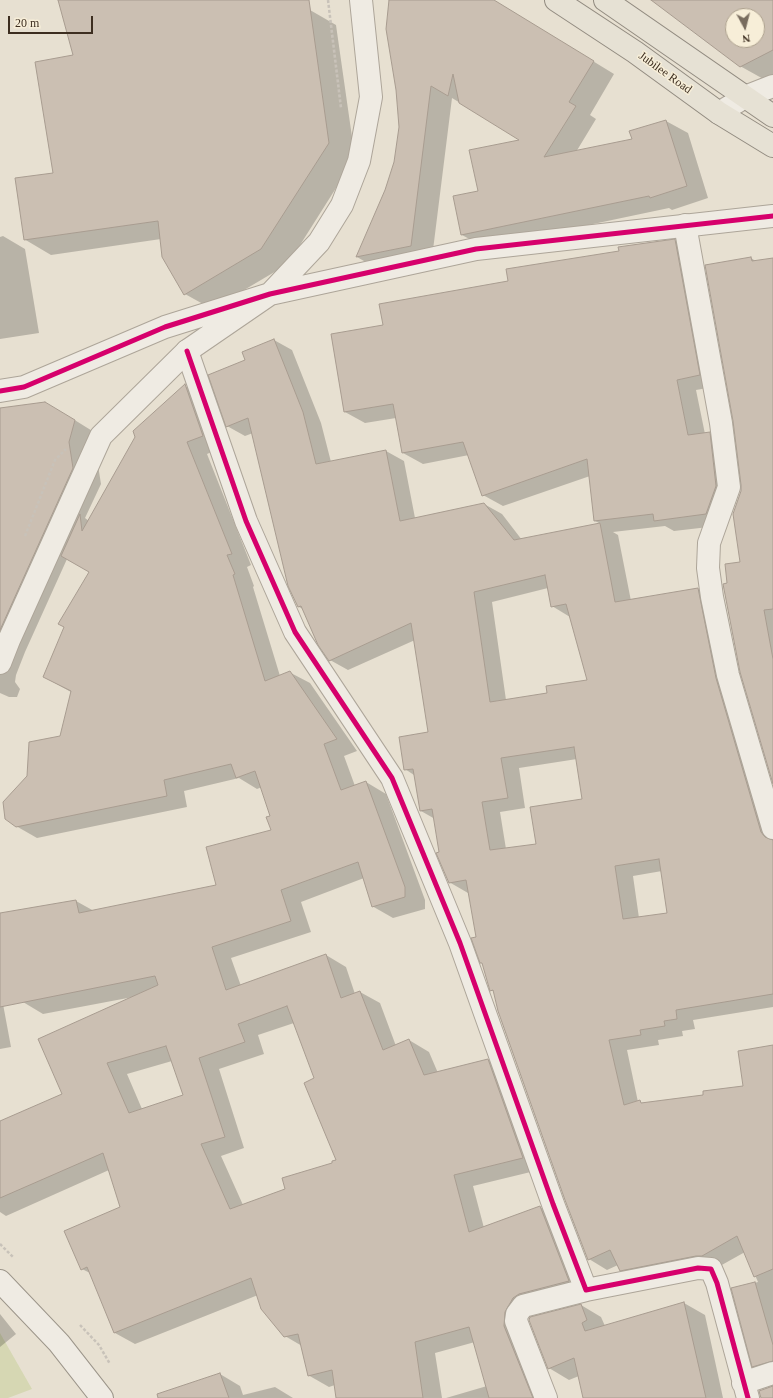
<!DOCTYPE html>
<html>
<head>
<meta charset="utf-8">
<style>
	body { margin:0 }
	#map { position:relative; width:773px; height:1398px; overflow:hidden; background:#e7e0d1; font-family:"Times New Roman",serif }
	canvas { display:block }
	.north { position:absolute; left:725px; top:8px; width:40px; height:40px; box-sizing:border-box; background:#f7eed8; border:1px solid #ada18e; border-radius:50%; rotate:173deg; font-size:11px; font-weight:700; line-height:16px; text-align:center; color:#3d2e20 }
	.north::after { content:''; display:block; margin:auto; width:14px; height:18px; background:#786c5e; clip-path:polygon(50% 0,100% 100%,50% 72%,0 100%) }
	.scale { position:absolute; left:8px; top:16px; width:85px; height:18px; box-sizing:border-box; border:2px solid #3d2e20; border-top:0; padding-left:5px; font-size:12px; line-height:14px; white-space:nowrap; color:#3d2e20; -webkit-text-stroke:3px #f7eed8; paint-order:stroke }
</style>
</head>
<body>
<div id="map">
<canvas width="773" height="1398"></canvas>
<div class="north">N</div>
<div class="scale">20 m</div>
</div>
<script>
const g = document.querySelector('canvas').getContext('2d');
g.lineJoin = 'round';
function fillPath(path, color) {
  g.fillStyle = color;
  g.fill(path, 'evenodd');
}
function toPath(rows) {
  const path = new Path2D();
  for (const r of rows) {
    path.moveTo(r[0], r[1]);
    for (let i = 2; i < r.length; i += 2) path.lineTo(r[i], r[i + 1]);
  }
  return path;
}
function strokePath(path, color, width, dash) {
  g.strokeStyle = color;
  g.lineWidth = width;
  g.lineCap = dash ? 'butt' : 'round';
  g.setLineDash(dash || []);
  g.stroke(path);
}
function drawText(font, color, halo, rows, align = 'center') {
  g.font = font + ' "Times New Roman",serif';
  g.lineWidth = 3;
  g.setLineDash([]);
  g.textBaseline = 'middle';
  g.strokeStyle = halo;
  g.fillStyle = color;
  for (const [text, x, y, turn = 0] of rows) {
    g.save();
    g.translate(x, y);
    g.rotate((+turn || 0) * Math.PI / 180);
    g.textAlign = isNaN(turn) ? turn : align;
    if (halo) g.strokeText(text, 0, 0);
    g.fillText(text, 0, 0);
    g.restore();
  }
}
const green = toPath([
	[0,1333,32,1389,8,1398,0,1398]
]);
const shadow = toPath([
	[59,0,305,0,310,10,336,25,355,158,288,264,212,309,185,294,161,239,51,255,24,239,54,174,74,56],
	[390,0,493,0,614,74,590,115,596,119,576,152,633,140,630,132,666,121,688,133,708,198,672,210,669,208,484,247,462,235,479,192,522,140,452,98,432,258,378,269,357,257,386,191,395,163,400,127],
	[680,0,773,0,773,78,767,81,740,66],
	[733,16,757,16,757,40,733,40],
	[3,236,25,249,39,333,0,339,0,237],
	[675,241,694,252,719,386,696,390,705,434,709,433,729,444,726,525,674,531,665,526,613,532,618,535,631,601,698,589,716,600,773,823,773,1007,693,1020,695,1029,682,1031,683,1036,658,1040,659,1045,627,1050,638,1102,644,1104,704,1096,745,1087,773,1046,773,1376,771,1376,753,1366,733,1289,758,1282,745,1252,720,1266,639,1280,621,1270,618,1265,607,1270,589,1259,495,992,491,990,478,938,470,892,468,893,449,882,440,853,435,819,421,811,414,775,405,769,429,733,415,640,348,670,330,660,303,609,299,607,253,433,245,436,227,426,246,361,274,340,292,350,321,423,331,462,386,451,404,461,415,518,484,504,502,514,522,540,601,524,595,521,590,476,503,506,483,495,469,455,423,464,403,453,396,418,365,423,345,412,384,326,509,282,620,252],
	[548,588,552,606,570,617,589,680,548,694,506,700,492,602],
	[577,759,583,800,537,845,506,849,500,812,525,808,519,768],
	[662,871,668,914,639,918,633,876],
	[751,258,757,262,773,259,773,780,728,584,742,563,742,491],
	[185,386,206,397,223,447,207,454,251,565,247,567,254,586,253,587,280,676,289,672,310,683,357,751,344,756,355,786,366,782,386,794,425,900,425,909,393,918,372,906,364,878,301,902,311,932,231,958,241,986,326,955,346,967,355,994,360,992,380,1003,396,1046,409,1040,429,1052,438,1073,488,1060,508,1072,543,1169,473,1186,484,1228,540,1207,561,1219,589,1293,533,1310,525,1324,548,1398,446,1398,487,1386,475,1342,435,1353,442,1398,337,1398,335,1385,329,1387,308,1375,302,1346,285,1336,258,1295,135,1344,115,1333,92,1274,82,1269,121,1208,109,1170,6,1216,0,1212,0,1122,64,1094,133,997,43,1014,23,1002,0,950,0,914,76,901,94,911,217,886,272,831,272,816,262,787,257,789,239,778,184,791,187,807,37,838,16,826,28,776,61,737,71,692,44,677,90,572,67,559,25,652,16,675,15,682,20,689,17,697,9,697,0,693,0,412,73,419,102,437,97,459,101,484,85,518,89,521],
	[294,1023,315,1079,337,1160,334,1164,287,1190,243,1205,221,1156,244,1148,219,1069,264,1054,258,1035],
	[172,1061,184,1096,142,1109,127,1074],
	[0,988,11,1047,0,1049],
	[684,1303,705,1315,723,1398,584,1398,579,1376,569,1380,549,1368,581,1305,601,1317,605,1326],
	[0,1314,16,1334,0,1347],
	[220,1374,240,1386,243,1395,275,1387,293,1398,159,1398]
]);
const building = toPath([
	[58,0,309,0,329,143,261,249,184,295,162,257,158,221,24,240,15,178,53,173,35,62,73,55,58,0],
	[389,0,494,0,594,61,569,102,576,106,544,157,632,139,629,131,666,120,687,186,650,198,649,196,461,235,453,196,478,191,469,150,519,140,459,103,453,74,448,96,431,86,411,246,356,257,385,190,394,162,399,127,396,90,386,29,389,0],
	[651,0,773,0,773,50,740,67,651,0],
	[733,16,757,16,757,40,733,40,733,16],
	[675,239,700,375,677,380,688,435,710,432,716,486,706,514,654,521,653,514,594,521,587,459,482,496,463,442,402,453,393,404,344,412,331,334,383,325,379,304,508,281,506,269,619,251,618,247,675,239],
	[751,257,752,261,773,258,773,609,764,610,773,659,773,784,740,672,723,584,727,583,725,564,740,562,733,514,741,491,741,485,733,421,705,265,751,257],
	[274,339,303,412,316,464,386,450,400,521,484,503,514,540,600,523,615,602,698,588,716,678,761,832,765,837,773,840,773,994,676,1010,677,1019,664,1021,665,1026,640,1030,641,1035,609,1040,624,1105,640,1100,641,1103,703,1095,703,1091,743,1086,738,1051,773,1045,773,1269,754,1277,737,1236,702,1256,696,1256,620,1271,610,1250,588,1260,565,1200,498,1011,493,990,490,991,482,963,480,963,471,938,476,937,466,880,449,883,436,853,439,852,432,809,420,811,413,769,404,770,399,737,428,732,411,623,329,661,318,645,301,606,298,607,288,586,248,418,226,427,208,375,245,360,242,352,274,339],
	[545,575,551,607,566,604,587,680,546,686,547,693,490,702,474,592,545,575],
	[574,747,582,799,530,807,536,844,490,850,482,802,508,798,501,758,574,747],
	[659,859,667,913,623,919,615,866,659,859],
	[185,384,203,436,187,442,232,554,227,555,235,574,233,575,265,681,290,671,337,739,324,744,341,790,366,781,405,887,405,897,372,907,358,862,281,890,291,921,212,947,226,990,326,954,341,998,360,991,383,1050,409,1039,424,1075,488,1059,523,1158,454,1175,469,1232,540,1206,569,1281,519,1294,513,1298,505,1312,504,1326,533,1398,489,1398,469,1327,415,1342,423,1398,336,1398,332,1370,308,1376,298,1334,284,1337,261,1309,251,1278,114,1333,87,1267,81,1270,64,1231,120,1207,103,1153,0,1198,0,1121,62,1094,38,1039,158,985,155,976,0,1007,0,913,76,900,79,913,216,885,206,847,271,830,266,817,270,816,255,771,236,778,231,764,164,780,167,796,16,827,5,819,3,802,27,776,29,742,60,736,71,691,43,677,64,627,58,624,89,572,61,556,80,514,82,531,135,437,133,431,185,384],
	[287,1006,314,1078,304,1083,336,1160,332,1161,332,1163,282,1178,285,1189,230,1209,201,1144,225,1137,199,1058,245,1042,238,1024,287,1006],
	[166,1046,183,1095,129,1113,107,1063,166,1046],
	[45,402,75,420,69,442,73,468,0,630,0,408,45,402],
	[755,1282,773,1345,773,1361,752,1367,731,1288,755,1282],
	[684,1302,706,1398,583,1398,574,1358,548,1369,529,1320,530,1317,581,1304,587,1320,582,1323,585,1331,684,1302],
	[220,1373,229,1398,158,1398,157,1394,220,1373],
	[773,1386,773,1398,761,1398,759,1391,773,1386]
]);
const path = toPath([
	[328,0,341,108],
	[25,536,55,460,66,449],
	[0,1244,14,1258],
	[80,1325,99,1345,110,1364]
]);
const minor = toPath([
	[719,113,745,97,773,86],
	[685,225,721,423,729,487,709,543,708,568,712,597,728,675,773,828],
	[187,351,246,521,295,632,392,778,460,943,553,1204,586,1290,698,1268,711,1269,717,1283,748,1398],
	[743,1383,773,1373],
	[546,1398,516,1321,517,1314,523,1306,586,1290]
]);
const tertiary = toPath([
	[0,391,24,387,165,327,270,294,476,249,773,216],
	[0,663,9,640,101,436,187,351,270,294,319,242,342,205,359,161,371,97,361,0]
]);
const secondary = toPath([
	[0,1281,59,1343,102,1398]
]);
const primary = toPath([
	[556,0,635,52,719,113,773,146],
	[605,0,773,116]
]);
const cycleway = toPath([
	[187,351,246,521,295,632,392,778,460,943,553,1204,586,1290,698,1268,711,1269,717,1283,748,1398],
	[0,391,24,387,165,327,270,294,476,249,773,216]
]);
const streetNames = [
	["Jubilee Road",665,73,36]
];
fillPath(green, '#d6d7b3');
fillPath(shadow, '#0003');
fillPath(building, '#cbbfb2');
strokePath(building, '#a89c90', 1);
strokePath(minor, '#ada599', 24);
strokePath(tertiary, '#ada599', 24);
strokePath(secondary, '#9c958a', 24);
strokePath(primary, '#928b80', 24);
strokePath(path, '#c8c2b9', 2.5, [3, 2]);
strokePath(minor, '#efebe3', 22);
strokePath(tertiary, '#efebe3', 22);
strokePath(secondary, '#efebe3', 22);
strokePath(primary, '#e6e1d4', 22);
strokePath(cycleway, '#d6006c', 5);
drawText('12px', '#3d2e20', '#f7eed8', streetNames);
</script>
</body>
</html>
